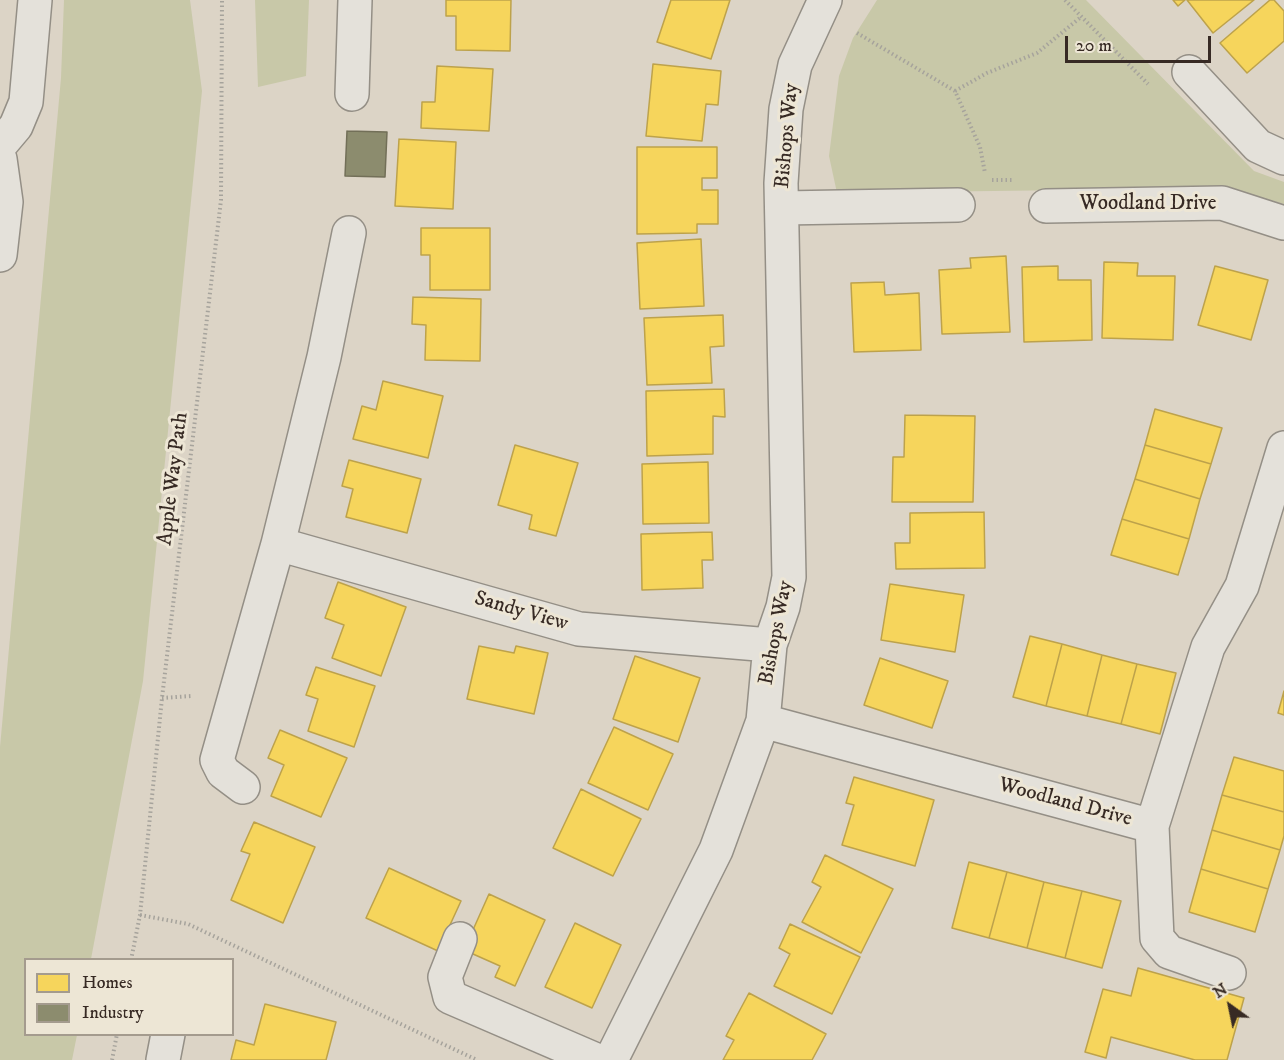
<!DOCTYPE html>
<html>
<head>
<meta charset="utf-8">
<style>
	body { margin:0 }
	#map { position:relative; width:1284px; height:1060px; overflow:hidden; background:#dcd4c6; font-family:"IM FELL DW Pica",serif }
	canvas { display:block }
	.legend { position:absolute; left:24px; top:958px; width:210px; height:78px; box-sizing:border-box; background:#ede6d5; border:2px solid #a49b8e; margin:0; padding:8px 10px; list-style:none; font-size:18px; color:#372a24 }
	.legend li { display:flex; align-items:center; gap:12px; height:30px }
	.legend b { width:30px; border:2px solid #a49b8e }
	.north { position:absolute; left:1200px; top:976px; width:60px; height:60px; -webkit-text-stroke:4px #ede6d5; paint-order:stroke; rotate:327deg; font-size:16px; font-weight:700; line-height:24px; text-align:center; color:#372a24 }
	.north::after { content:''; display:block; margin:auto; width:21px; height:27px; background:#372a24; clip-path:polygon(50% 0,100% 100%,50% 72%,0 100%) }
	.scale { position:absolute; left:1065px; top:36px; width:146px; height:27px; box-sizing:border-box; border:3px solid #372a24; border-top:0; padding-left:8px; font-size:18px; line-height:21px; white-space:nowrap; color:#372a24; -webkit-text-stroke:4px #ede6d5; paint-order:stroke }
</style>
</head>
<body>
<div id="map">
<canvas width="1284" height="1060"></canvas>
<ul class="legend">
<li><b style="height:16px;background:#f6d55c"></b>Homes</li>
<li><b style="height:16px;background:#8c8c6e"></b>Industry</li>
</ul>
<div class="north">N</div>
<div class="scale">20 m</div>
</div>
<script>
const g = document.querySelector('canvas').getContext('2d');
g.lineJoin = 'round';
function fillPath(path, color) {
  g.fillStyle = color;
  g.fill(path, 'evenodd');
}
function toPath(rows) {
  const path = new Path2D();
  for (const r of rows) {
    path.moveTo(r[0], r[1]);
    for (let i = 2; i < r.length; i += 2) path.lineTo(r[i], r[i + 1]);
  }
  return path;
}
function strokePath(path, color, width, dash) {
  g.strokeStyle = color;
  g.lineWidth = width;
  g.lineCap = dash ? 'butt' : 'round';
  g.setLineDash(dash || []);
  g.stroke(path);
}
function drawText(font, color, halo, rows, align = 'center') {
  g.font = font + ' "IM FELL DW Pica",serif';
  g.lineWidth = 6;
  g.setLineDash([]);
  g.textBaseline = 'middle';
  g.strokeStyle = halo;
  g.fillStyle = color;
  for (const [text, x, y, turn = 0] of rows) {
    g.save();
    g.translate(x, y);
    g.rotate((+turn || 0) * Math.PI / 180);
    g.textAlign = isNaN(turn) ? turn : align;
    if (halo) g.strokeText(text, 0, 0);
    g.fillText(text, 0, 0);
    g.restore();
  }
}
const green = toPath([
	[64,0,190,0,202,91,143,681,91,959,26,960,26,1034,77,1035,72,1060,0,1060,0,747,61,78],
	[255,0,309,0,306,76,258,87],
	[877,0,1086,0,1254,171,1284,182,1284,204,1227,188,837,193,829,156,839,76,853,38]
]);
const homes = toPath([
	[446,0,511,0,510,51,456,50,456,16,446,16,446,0],
	[671,0,730,0,711,59,657,42,671,0],
	[1173,0,1185,0,1178,6,1173,0],
	[1187,0,1254,0,1213,33,1187,0],
	[1270,0,1274,0,1284,11,1284,41,1247,73,1220,43,1270,0],
	[653,64,721,71,718,105,706,104,702,141,646,136,653,64],
	[437,66,493,69,489,131,421,128,422,102,435,102,437,66],
	[399,139,456,142,453,209,395,206,399,139],
	[637,147,717,147,717,178,702,178,702,190,718,190,718,224,697,224,697,233,637,234,637,147],
	[421,228,490,228,490,290,430,290,430,255,421,255,421,228],
	[701,239,704,306,640,309,637,243,701,239],
	[1006,256,1010,332,942,334,939,270,971,268,970,258,1006,256],
	[1104,262,1138,263,1137,276,1175,276,1173,340,1102,338,1104,262],
	[1058,266,1058,280,1091,280,1092,340,1024,342,1022,267,1058,266],
	[1215,266,1268,280,1251,340,1198,325,1215,266],
	[884,282,885,295,919,293,921,350,854,352,851,283,884,282],
	[413,297,481,299,480,361,425,360,426,325,412,324,413,297],
	[723,315,724,346,710,347,712,383,647,385,644,318,723,315],
	[383,381,443,396,428,458,353,439,362,406,376,410,383,381],
	[724,389,725,417,713,416,713,454,647,456,646,391,724,389],
	[1155,409,1222,428,1211,464,1145,445,1155,409],
	[905,415,975,416,973,502,892,502,893,457,904,457,905,415],
	[515,445,578,463,556,536,529,529,532,515,498,505,515,445],
	[1145,445,1211,464,1200,499,1135,479,1145,445],
	[349,460,421,479,407,533,346,517,353,489,342,486,349,460],
	[708,462,709,523,643,524,642,464,708,462],
	[1135,479,1200,499,1189,539,1122,519,1135,479],
	[984,512,985,568,896,569,895,543,910,543,910,513,984,512],
	[1122,519,1189,539,1178,575,1111,555,1122,519],
	[712,532,713,560,702,560,703,588,642,590,641,534,712,532],
	[338,582,406,607,381,676,332,658,344,625,325,618,338,582],
	[890,584,964,595,955,652,881,640,890,584],
	[1030,636,1062,644,1046,706,1013,697,1030,636],
	[1062,644,1102,655,1087,716,1046,706,1062,644],
	[479,646,514,653,516,646,548,653,534,714,467,699,479,646],
	[1102,655,1137,664,1121,724,1087,716,1102,655],
	[635,656,700,678,678,742,613,719,635,656],
	[880,658,948,681,932,728,864,705,880,658],
	[1137,664,1176,673,1160,734,1121,724,1137,664],
	[316,667,375,686,354,747,308,731,318,699,306,695,316,667],
	[1284,691,1284,715,1278,713,1284,691],
	[614,727,673,754,648,810,588,783,614,727],
	[280,730,347,758,321,817,271,796,284,765,268,758,280,730],
	[1234,757,1284,771,1284,812,1222,795,1234,757],
	[854,777,934,800,915,866,842,845,854,805,846,803,854,777],
	[581,789,641,819,613,876,553,848,581,789],
	[1222,795,1284,812,1284,836,1280,850,1212,830,1222,795],
	[254,822,315,847,283,923,231,900,250,854,241,851,254,822],
	[1212,830,1280,850,1268,889,1201,869,1212,830],
	[825,855,893,889,861,953,802,922,821,887,812,882,825,855],
	[969,862,1007,872,989,938,952,928,969,862],
	[389,868,461,901,438,951,366,918,389,868],
	[1201,869,1268,889,1255,932,1189,912,1201,869],
	[1007,872,1044,882,1027,948,989,938,1007,872],
	[1044,882,1082,891,1065,958,1027,948,1044,882],
	[1082,891,1121,901,1102,968,1065,958,1082,891],
	[489,894,545,920,515,986,495,977,500,966,464,950,489,894],
	[575,923,621,945,592,1008,545,987,575,923],
	[790,924,860,957,832,1014,774,986,790,954,779,948,790,924],
	[1138,968,1244,998,1227,1060,1195,1060,1111,1037,1106,1058,1085,1052,1103,989,1131,996,1138,968],
	[749,993,826,1034,812,1060,723,1060,734,1040,726,1036,749,993],
	[265,1004,336,1022,326,1060,231,1060,236,1040,254,1045,265,1004]
]);
const industry = toPath([
	[347,131,387,132,385,177,345,176,347,131]
]);
const path = toPath([
	[1065,0,1148,84],
	[857,33,955,91,980,147,985,173],
	[955,91,987,73,1037,53,1081,17],
	[992,180,1014,180],
	[162,698,191,696],
	[140,915,188,924,477,1060],
	[131,960,140,915,162,698,221,200,222,0],
	[112,1060,117,1034]
]);
const minor = toPath([
	[1189,72,1258,146,1284,158],
	[352,94,355,0],
	[0,145,16,126,26,102,35,0],
	[0,159,6,202,0,255],
	[1046,206,1222,203,1284,223],
	[782,208,958,205],
	[278,544,579,629,770,645],
	[763,721,1152,826,1208,647,1242,586,1284,448],
	[243,787,223,772,217,760,278,544,324,357,349,233],
	[1152,826,1157,938,1169,952,1229,973],
	[460,939,445,977,450,997,596,1060],
	[163,1060,168,1034],
	[611,1060,716,850,763,721,770,645,783,607,789,577,781,183,786,109,795,65,825,0]
]);
const streetNames = [
	["Bishops Way",788,136,-85],
	["Woodland Drive",1148,205],
	["Apple Way Path",174,479,-83],
	["Sandy View",521,612,16],
	["Bishops Way",777,633,-79],
	["Woodland Drive",1065,803,15]
];
fillPath(green, '#c8c8a8');
fillPath(homes, '#f6d55c');
strokePath(homes, '#bda24b', 1.5);
fillPath(industry, '#8c8c6e');
strokePath(industry, '#726f58', 1.5);
strokePath(minor, '#948f86', 36);
strokePath(path, '#a6a39c', 4, [1.5, 3]);
strokePath(minor, '#e4e1da', 33);
drawText('21px', '#372a24', '#ede6d5', streetNames);
</script>
</body>
</html>
